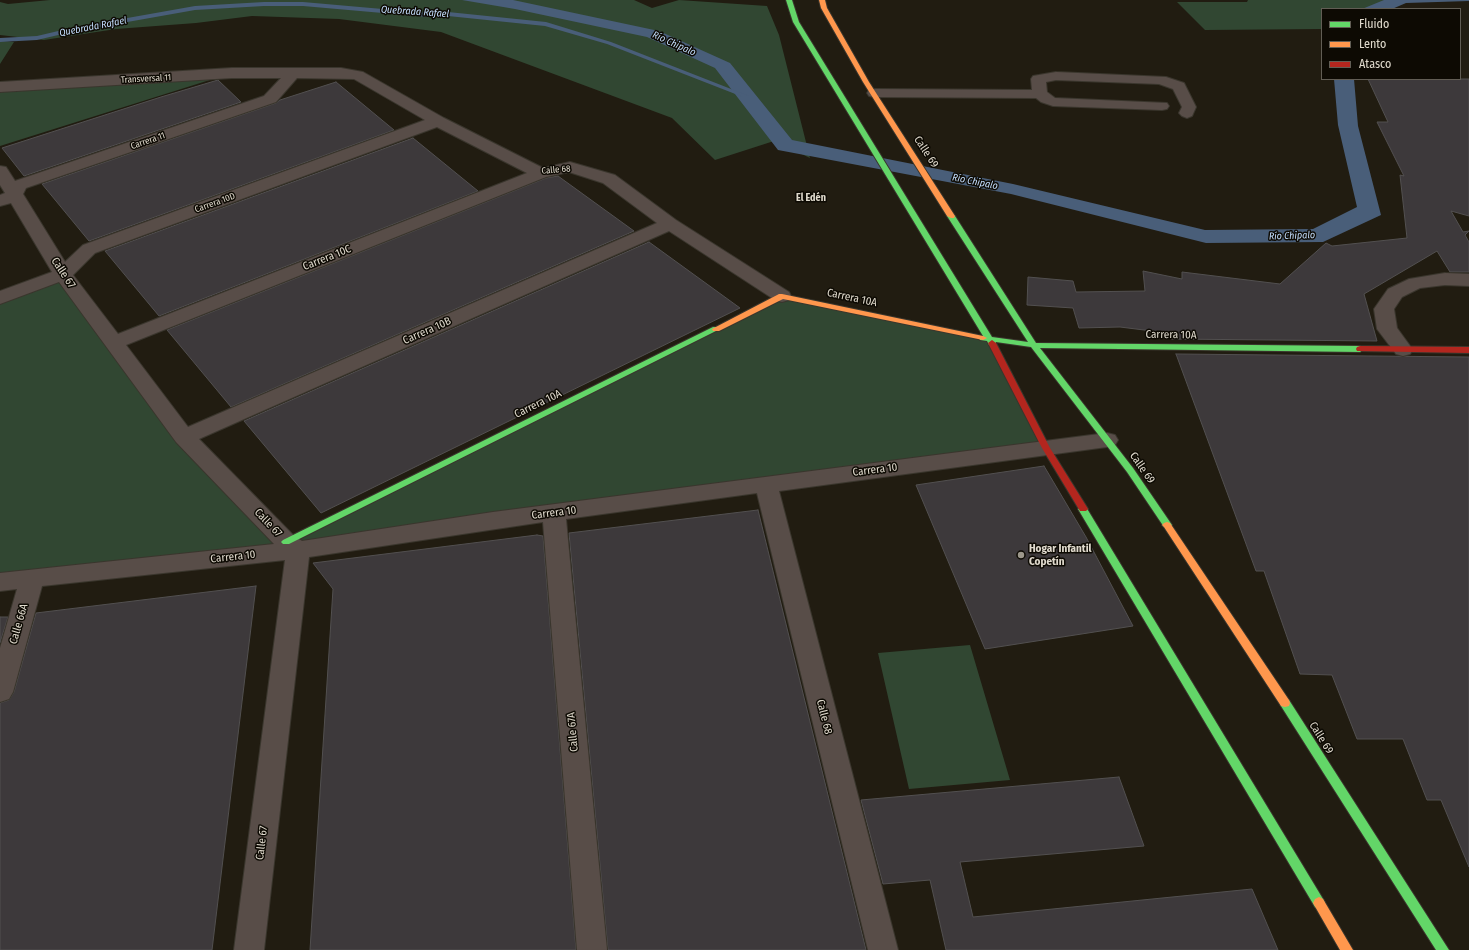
<!DOCTYPE html>
<html>
<head>
<meta charset="utf-8">
<style>
	body { margin:0 }
	#map { position:relative; width:1469px; height:950px; overflow:hidden; background:#211c11; font-family:"Fira Sans Condensed",sans-serif }
	canvas { display:block }
	.legend { position:absolute; left:1321px; top:8px; width:140px; height:72px; box-sizing:border-box; background:#0d0a03; border:1px solid #615d54; margin:0; padding:5px 7px; list-style:none; font-size:12px; color:#e0dacd }
	.legend li { display:flex; align-items:center; gap:8px; height:20px }
	.legend b { width:20px; border:1px solid #615d54 }
</style>
</head>
<body>
<div id="map">
<canvas width="1469" height="950"></canvas>
<ul class="legend">
<li><b style="height:5px;background:#63d668"></b>Fluido</li>
<li><b style="height:5px;background:#ff974d"></b>Lento</li>
<li><b style="height:5px;background:#b3261e"></b>Atasco</li>
</ul>
</div>
<script>
const g = document.querySelector('canvas').getContext('2d');
g.lineJoin = 'round';
function fillPath(path, color) {
  g.fillStyle = color;
  g.fill(path, 'evenodd');
}
function toPath(rows) {
  const path = new Path2D();
  for (const r of rows) {
    path.moveTo(r[0], r[1]);
    for (let i = 2; i < r.length; i += 2) path.lineTo(r[i], r[i + 1]);
  }
  return path;
}
function strokePath(path, color, width, dash) {
  g.strokeStyle = color;
  g.lineWidth = width;
  g.lineCap = dash ? 'butt' : 'round';
  g.setLineDash(dash || []);
  g.stroke(path);
}
function drawText(font, color, halo, rows, align = 'center') {
  g.font = font + ' "Fira Sans Condensed",sans-serif';
  g.lineWidth = 3;
  g.setLineDash([]);
  g.textBaseline = 'middle';
  g.strokeStyle = halo;
  g.fillStyle = color;
  for (const [text, x, y, turn = 0] of rows) {
    g.save();
    g.translate(x, y);
    g.rotate((+turn || 0) * Math.PI / 180);
    g.textAlign = isNaN(turn) ? turn : align;
    if (halo) g.strokeText(text, 0, 0);
    g.fillText(text, 0, 0);
    g.restore();
  }
}
const green = toPath([
	[50,0,634,0,652,8,679,0,767,6,779,35,810,158,774,141,715,160,672,118,441,32,339,19,252,16,196,23,116,29,44,40,0,35,0,2,8,4],
	[1248,0,1392,0,1377,9,1322,9,1322,29,1205,30,1177,2,1247,2],
	[0,41,14,42,0,64],
	[232,73,0,146,0,87],
	[63,274,114,343,286,542,782,296,990,339,1046,448,0,582,0,298],
	[970,645,1010,780,909,789,878,653]
]);
const water = toPath([
	[462,0,513,0,659,31,730,63,792,140,1013,184,1205,230,1313,229,1357,207,1338,125,1334,79,1354,79,1358,126,1381,215,1323,242,1206,243,1011,194,778,150,715,68,647,37,515,9],
	[1384,0,1469,0,1469,1,1406,3,1392,9,1362,9]
]);
const stream = toPath([
	[264,2,303,2,428,13,448,12,546,22,611,42,749,96,747,97,743,97,607,44,545,26,448,16,428,17,303,6,264,6,195,10,71,32,37,40,0,42,0,38,37,36,71,28,195,6,264,2]
]);
const building = toPath([
	[1368,79,1469,79,1469,216,1451,211,1463,232,1469,231,1465,235,1469,242,1469,272,1450,272,1437,251,1364,294,1377,341,1171,339,1168,333,1120,327,1079,328,1073,308,1027,305,1028,277,1073,281,1076,292,1145,291,1143,271,1182,279,1182,272,1280,284,1326,243,1332,246,1407,238,1400,175,1404,176,1377,122,1388,122,1368,79],
	[218,80,241,102,24,176,2,148,161,97,218,80],
	[336,82,394,130,89,241,42,184,276,103,280,100,336,82],
	[413,138,478,191,159,316,105,251,413,138],
	[558,176,634,231,231,407,167,330,546,178,558,176],
	[649,242,740,308,321,513,244,421,649,242],
	[1176,354,1469,357,1469,867,1441,800,1427,800,1403,739,1357,739,1332,675,1300,674,1264,571,1256,571,1176,354],
	[1044,466,1086,537,1133,626,985,649,916,485,1044,466],
	[758,510,866,950,608,950,569,533,758,510],
	[537,535,543,536,576,950,310,950,333,589,313,563,537,535],
	[256,586,212,950,0,950,0,703,9,700,14,692,36,613,256,586],
	[0,617,8,617,0,643,0,617],
	[1119,777,1144,846,960,862,973,917,1252,889,1278,950,946,950,930,880,883,884,861,800,1119,777]
]);
const lane = toPath([
	[1056,72,1166,77,1184,83,1196,107,1192,116,1187,118,1182,116,1179,113,1182,107,1173,89,1159,84,1056,80,1046,82,1047,92,1055,98,1167,103,1169,106,1167,109,1162,110,1053,106,1041,102,1036,98,874,97,869,96,867,93,869,90,874,89,1032,90,1031,79,1033,76,1056,72]
]);
const street = toPath([
	[232,68,341,68,363,72,444,118,543,168,570,162,615,175,676,220,789,292,791,296,789,300,782,302,775,300,669,231,199,439,294,536,302,541,493,512,1107,433,1115,435,1118,440,1115,445,1107,447,779,491,898,950,868,950,757,493,566,519,607,950,577,950,543,522,309,557,264,950,234,950,285,560,42,586,13,692,9,699,0,702,0,648,17,589,0,591,0,573,274,544,176,442,59,282,0,304,0,291,52,272,11,203,0,206,0,195,5,193,0,185,0,166,6,167,15,181,264,96,281,78,232,78,0,92,0,82,232,68],
	[297,78,354,79,425,120,83,245,65,262,23,194,26,188,276,102,297,78],
	[437,127,527,173,118,334,73,275,95,253,437,127],
	[569,172,603,183,657,223,188,427,126,345,546,177,569,172],
	[1445,273,1469,274,1469,286,1445,285,1420,288,1402,297,1394,309,1397,328,1413,350,1410,354,1403,356,1396,354,1377,329,1374,309,1388,289,1409,279,1445,273]
]);
const fast = toPath([
	[786,0,792,0,799,22,992,337,1028,342,947,216,948,214,951,214,955,216,1036,343,1360,346,1364,349,1360,352,1040,348,1133,468,1172,525,1170,527,1167,528,1164,527,1127,472,1031,347,996,342,995,345,992,346,989,345,987,341,980,340,979,338,980,336,983,336,793,22,786,0],
	[713,327,719,327,720,329,289,544,283,544,281,542,283,540,713,327],
	[1083,506,1086,507,1323,899,1325,903,1323,907,1319,909,1315,907,1078,509,1083,506],
	[1285,699,1289,700,1449,950,1436,950,1281,706,1280,703,1281,700,1285,699]
]);
const slow = toPath([
	[819,0,825,0,827,8,869,82,955,216,954,218,951,218,947,216,863,82,821,8,819,0],
	[779,294,782,294,983,336,987,338,983,340,783,299,719,331,713,331,712,329,779,294],
	[1167,522,1170,523,1289,700,1290,703,1289,706,1285,707,1281,706,1164,527,1162,525,1164,523,1167,522],
	[1319,897,1323,899,1353,950,1340,950,1313,903,1315,899,1319,897]
]);
const jam = toPath([
	[992,340,996,343,1050,448,1088,509,1086,511,1080,511,1042,448,988,343,992,340],
	[1360,346,1469,347,1469,353,1357,351,1356,349,1357,347,1360,346]
]);
const markers = [
	[1021,555,4,"#9d988b"]
];
const farStreetnames = [
	["Transversal 11",146,79,-3],
	["Carrera 11",148,141,-19],
	["Calle 68",556,170,-5],
	["Carrera 10D",215,203,-20]
];
const farWaternames = [
	["Quebrada Rafael",415,12,4],
	["Quebrada Rafael",93,27,-11],
	["Río Chipalo",674,44,24],
	["Río Chipalo",975,182,11],
	["Río Chipalo",1292,236,-2]
];
const farNeighbourhoodnames = [
	["El Edén",811,198]
];
const streetNames = [
	["Calle 69",926,152,57],
	["Carrera 10C",327,258,-22],
	["Calle 67",63,273,56],
	["Carrera 10A",852,298,12],
	["Carrera 10B",427,331,-24],
	["Carrera 10A",1171,335,1],
	["Carrera 10A",538,404,-26],
	["Calle 69",1142,468,55],
	["Carrera 10",875,470,-7],
	["Carrera 10",554,513,-7],
	["Calle 67",268,523,46],
	["Carrera 10",233,557,-6],
	["Calle 66A",19,624,-74],
	["Calle 68",824,717,76],
	["Calle 67A",573,732,-95],
	["Calle 69",1321,738,58],
	["Calle 67",262,843,-83]
];
const poiNames = [
	["Hogar Infantil",1029,549],
	["Copetín",1029,562]
];
fillPath(green, '#314732');
fillPath(water, '#495e79');
fillPath(stream, '#495e79');
fillPath(building, '#3d393b');
strokePath(building, '#525050', 1);
strokePath(lane, '#3a362d', 2);
strokePath(street, '#3a362d', 2);
strokePath(fast, '#3a362d', 2);
strokePath(slow, '#3a362d', 2);
strokePath(jam, '#3a362d', 2);
fillPath(lane, '#584d48');
fillPath(street, '#584d48');
fillPath(fast, '#63d668');
fillPath(slow, '#ff974d');
fillPath(jam, '#b3261e');
for (const [x, y, r, color] of markers) {
  const dot = new Path2D();
  dot.arc(x, y, r, 0, 2 * Math.PI);
  g.fillStyle = color;
  g.fill(dot);
  strokePath(dot, '#0d0a03', 1.5);
}
drawText('9px', '#e0dacd', '#0d0a03', farStreetnames);
drawText('italic 10px', '#c4defe', '#0d0a03', farWaternames);
drawText('bold 10px', '#e0dacd', '#0d0a03', farNeighbourhoodnames);
drawText('11px', '#e0dacd', '#0d0a03', streetNames);
drawText('bold 11px', '#e0dacd', '#0d0a03', poiNames, 'left');
</script>
</body>
</html>
